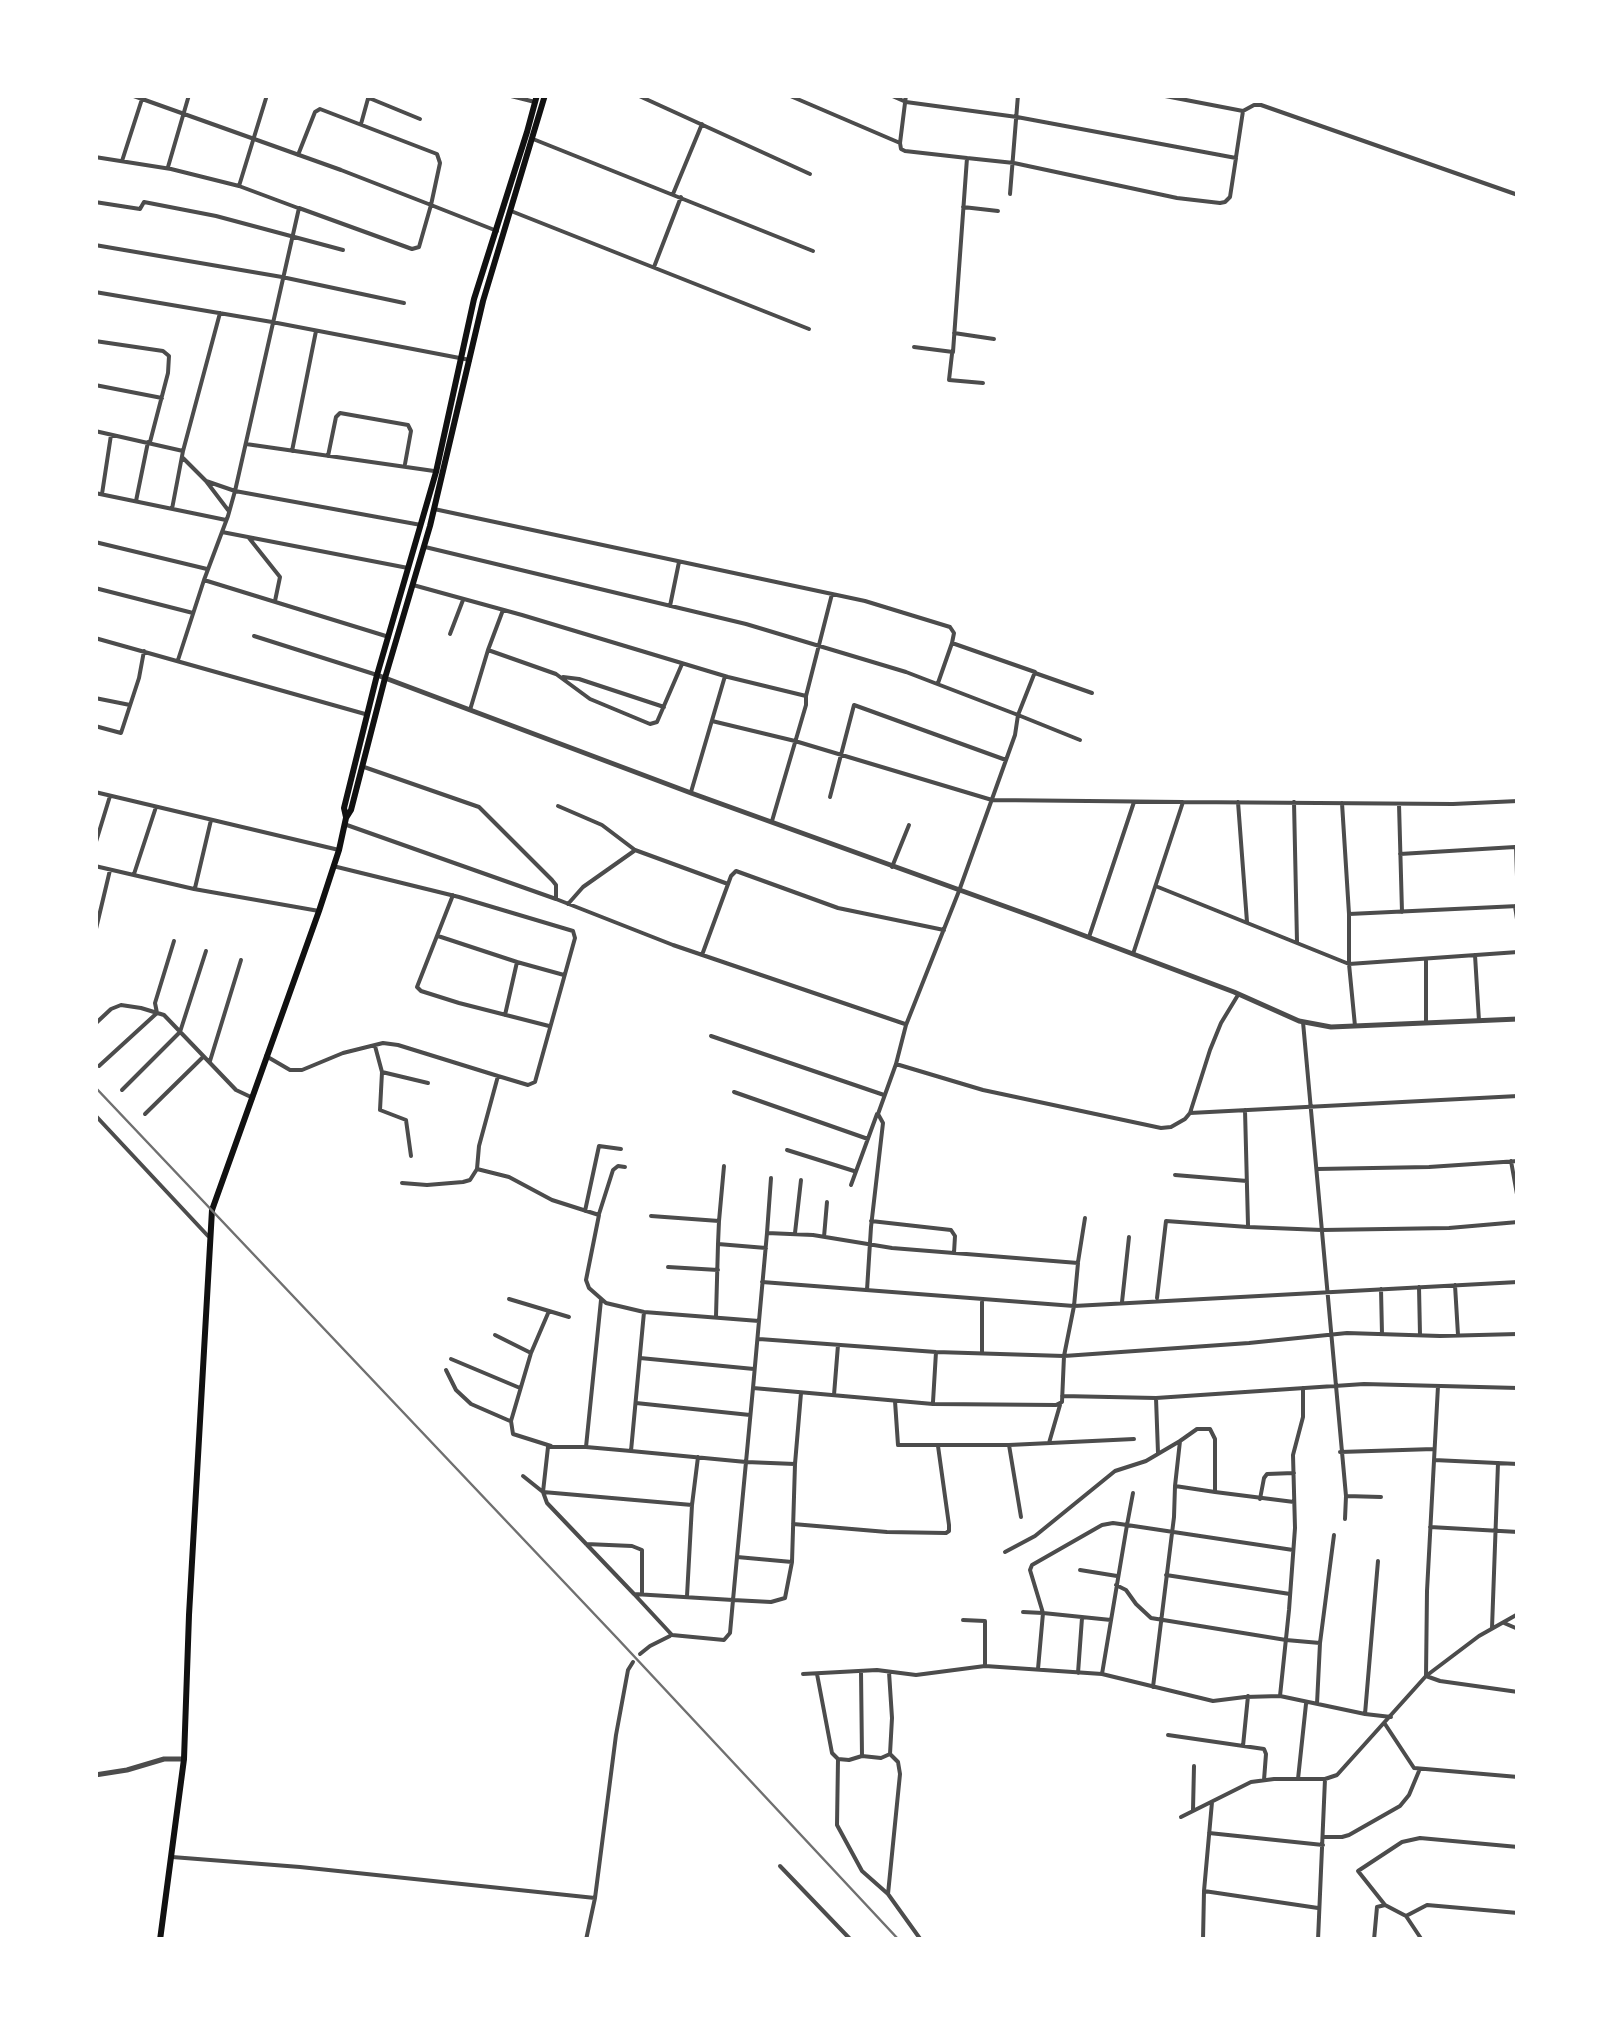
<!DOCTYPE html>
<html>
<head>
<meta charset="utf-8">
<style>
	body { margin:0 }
	#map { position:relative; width:1613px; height:2035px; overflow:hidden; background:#fff; font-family:"Work Sans",sans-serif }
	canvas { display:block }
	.frame { position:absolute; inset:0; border:98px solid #fff; pointer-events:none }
</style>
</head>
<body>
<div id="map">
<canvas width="1613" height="2035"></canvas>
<div class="frame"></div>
</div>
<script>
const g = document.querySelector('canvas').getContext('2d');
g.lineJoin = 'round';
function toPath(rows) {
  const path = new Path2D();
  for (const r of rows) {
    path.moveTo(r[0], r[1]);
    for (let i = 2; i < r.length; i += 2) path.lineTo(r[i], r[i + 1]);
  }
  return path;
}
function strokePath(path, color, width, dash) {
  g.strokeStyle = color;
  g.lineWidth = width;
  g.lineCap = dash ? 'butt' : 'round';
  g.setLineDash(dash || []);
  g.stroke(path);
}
const minor = toPath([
	[131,95,341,170,431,205,440,163,437,154,320,109,315,112,298,155],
	[507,95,535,102],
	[637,95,810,174],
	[788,95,900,143,901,149,905,151,967,158],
	[890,95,906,102,1017,117,1236,158,1230,197,1225,202,1220,203,1177,198,1014,163,967,158,953,352,914,347],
	[1160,95,1243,111,1236,157],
	[369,98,420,119],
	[1243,111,1254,105,1261,105,1518,195],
	[361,124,369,95],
	[533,139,813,251],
	[900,143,906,95],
	[95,157,171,169,239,186,298,208],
	[122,161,142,99],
	[168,167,189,95],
	[239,186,267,95],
	[673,194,702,124],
	[1010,194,1018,95],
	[95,202,140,209,144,202,216,216,343,250],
	[963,207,998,211],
	[511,211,809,329],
	[95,245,282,277,404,303],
	[654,267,681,197],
	[95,292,272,322,470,360],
	[954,333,994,339],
	[95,341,163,351,169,356,168,373,150,442],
	[952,354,949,380,983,383],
	[95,385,162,398],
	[95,431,183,451],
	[246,444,434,471],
	[292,451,316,331],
	[328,456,336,417,340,413,408,425,411,431,405,464],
	[182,457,206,481,228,510],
	[206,481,235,491,421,525],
	[95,493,226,520],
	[102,494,111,435],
	[136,501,148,442],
	[172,509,183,451,220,313],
	[434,509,865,601,950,627,954,633,952,643,938,683],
	[222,532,408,568],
	[249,538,280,577,275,601],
	[95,542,207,569],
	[425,547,746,624,906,672,1018,715,1015,735,959,891,906,1025,896,1064,878,1114,883,1123,871,1227,867,1290],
	[413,585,522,615,728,677,806,696,832,594],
	[95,588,193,613],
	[670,606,679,562],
	[503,610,488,650,556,674,590,699,650,724,657,722,682,664],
	[450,634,463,600],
	[254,636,377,675],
	[389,637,204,580,228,516,235,491,299,208,412,249,419,247,431,205,497,231],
	[95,638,365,714],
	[952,643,1035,672,1018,715,1080,740],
	[178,660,204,580],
	[1035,673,1092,693],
	[563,677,579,679,664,707],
	[95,698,130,705],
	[470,710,488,650],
	[712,721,795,741,992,800,1183,802],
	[95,726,121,733,139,678,144,651],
	[364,767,479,807,552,880,556,885,556,899],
	[95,792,339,850],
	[691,792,725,676],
	[830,797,854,705,1006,760],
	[1238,802,1247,922],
	[1294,802,1297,942],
	[1342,803,1349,914,1349,964,1355,1026],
	[1399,804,1402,912],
	[558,806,602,825,635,850,728,884],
	[772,821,806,705,806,696],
	[344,824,556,899,673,945,905,1024],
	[95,845,110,796],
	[1400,854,1515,847],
	[95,866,194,889,319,911],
	[333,866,459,897,573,931,575,938,535,1082,528,1085,498,1076],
	[892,867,909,825],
	[134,874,156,807],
	[1158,887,1349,964,1518,952],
	[195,888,211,820],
	[453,895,417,987,421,991,459,1003,549,1026],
	[568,904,583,887,634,851],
	[1515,906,1518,926],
	[1349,914,1518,906,1516,847],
	[95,933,110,870],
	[438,936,517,962,505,1015],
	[1089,937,1134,802],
	[1133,954,1183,802,1453,804,1518,801],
	[702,955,731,876,736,871,838,908,944,930],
	[1475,955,1479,1021],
	[1426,959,1426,1023],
	[517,962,564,975],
	[1303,1022,1346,1496,1345,1519],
	[95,1024,111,1009,121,1005,141,1008,164,1015,236,1090,253,1098],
	[711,1036,884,1095],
	[375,1046,382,1072,380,1110,406,1120,411,1156],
	[266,1056,290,1070,302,1070,343,1053,383,1043,398,1045,498,1076,479,1146,477,1169,509,1177,552,1200,599,1215,586,1280,589,1288,606,1303,644,1312,759,1321,767,1233,813,1235,892,1248,1078,1263,1074,1306,1064,1356,1062,1402,1056,1405,933,1404,753,1388,759,1321],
	[210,1061,241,960],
	[896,1064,983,1090,1161,1128,1171,1127,1185,1119,1190,1113,1210,1050,1221,1023,1238,995],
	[99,1066,157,1013,155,1003,174,941],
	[382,1072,428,1083],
	[122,1090,180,1032,206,951],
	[734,1092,868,1139],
	[1245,1110,1248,1225],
	[1190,1113,1518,1096],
	[145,1114,202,1058],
	[95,1115,208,1236],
	[787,1150,854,1171],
	[1511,1161,1518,1200],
	[1317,1169,1429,1167,1518,1161],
	[1175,1175,1247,1181],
	[402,1183,427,1185,463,1182,470,1180,477,1169],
	[851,1185,877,1114],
	[585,1211,599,1146,621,1149],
	[599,1214,613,1170,618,1166,625,1167],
	[651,1216,719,1221,718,1244],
	[719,1221,724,1166],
	[871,1221,951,1230,955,1236,954,1253],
	[767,1233,771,1178],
	[795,1233,801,1180],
	[824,1237,827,1202],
	[1078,1262,1085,1218],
	[668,1267,718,1270],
	[762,1282,1074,1306,1518,1282],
	[1455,1285,1458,1335],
	[1419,1287,1420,1335],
	[1381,1289,1382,1334],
	[1157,1298,1166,1221,1248,1227,1322,1230,1449,1228,1518,1222],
	[509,1299,569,1317],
	[601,1300,586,1447,631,1451,644,1312],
	[982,1302,982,1352],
	[1122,1302,1129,1237],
	[549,1311,531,1353,511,1421,513,1434,551,1446],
	[716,1316,718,1244,766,1248],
	[495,1335,531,1353],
	[759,1339,936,1352,1064,1356,1249,1343,1347,1333,1440,1336,1518,1334],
	[640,1358,754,1369],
	[451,1359,520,1388],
	[446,1370,456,1390,471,1404,510,1421],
	[1438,1386,1427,1591,1426,1676,1440,1681,1518,1692],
	[1303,1388,1303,1417,1293,1455,1295,1528,1289,1610,1280,1696,1365,1714,1391,1717],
	[834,1395,838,1345],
	[1062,1396,1156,1398,1364,1384,1518,1388],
	[1156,1398,1158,1453],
	[895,1401,898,1445,1009,1445,1134,1439],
	[933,1402,936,1352],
	[636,1403,750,1415],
	[1049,1443,1060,1405],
	[1009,1445,1021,1517],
	[631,1451,746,1462,753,1388],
	[1340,1452,1434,1449],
	[1434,1460,1518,1464],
	[795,1464,792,1562,737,1557,746,1462,795,1464,801,1393],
	[523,1476,543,1492],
	[543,1492,548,1447,586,1447],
	[1215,1492,1294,1502],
	[1346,1496,1381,1497],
	[1260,1499,1264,1478,1267,1474,1294,1473],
	[793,1524,887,1532,946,1533,949,1531,949,1525,938,1446],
	[1430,1527,1518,1532],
	[586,1544,632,1546,642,1550,642,1593],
	[1005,1552,1035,1536,1115,1471,1146,1461,1180,1441],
	[737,1557,733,1600,634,1594,672,1635,724,1640,730,1633,733,1600,771,1602,785,1598,792,1562],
	[1080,1570,1117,1576],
	[1166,1575,1290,1594],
	[1116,1585,1126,1590,1136,1604,1151,1618,1286,1640,1320,1643],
	[634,1594,547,1503,543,1492,692,1505],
	[687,1596,692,1505,698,1457],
	[1023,1612,1043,1613,1030,1570,1032,1565,1102,1525,1113,1523,1127,1525,1133,1493],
	[963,1620,985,1621,985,1666],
	[1504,1623,1518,1629],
	[1492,1628,1498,1463],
	[640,1654,650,1646,670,1636],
	[1038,1669,1043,1613,1111,1620],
	[861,1671,862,1756],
	[1078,1673,1082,1618],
	[803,1674,877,1670,916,1675,985,1666,1102,1674,1213,1701,1245,1697,1280,1696],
	[817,1674,832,1753,838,1759,849,1760,862,1756,881,1758,890,1754,892,1718,889,1672],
	[1102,1674,1127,1525,1293,1550],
	[1153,1687,1174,1517,1175,1486,1180,1441,1197,1429,1210,1429,1215,1439,1215,1492,1175,1486],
	[1317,1704,1320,1643,1334,1535],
	[1365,1714,1378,1561],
	[1385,1724,1414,1768,1518,1777],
	[1168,1735,1264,1749,1266,1754,1264,1780],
	[1243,1746,1248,1696],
	[890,1754,898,1762,900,1774,888,1894,921,1940],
	[838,1759,837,1825,862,1871,888,1894],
	[1298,1779,1306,1704],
	[1193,1810,1194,1766],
	[1181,1817,1251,1782,1274,1779,1325,1779,1337,1775,1426,1676,1479,1636,1518,1614],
	[1209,1833,1323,1845],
	[1323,1837,1342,1837,1349,1835,1400,1806,1409,1795,1419,1771],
	[172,1857,300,1867,595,1898,586,1940],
	[780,1866,851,1940],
	[1204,1891,1318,1908],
	[595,1898,616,1735,628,1670,633,1662],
	[1385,1905,1358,1871,1402,1842,1420,1838,1518,1847],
	[1406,1916,1427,1905,1518,1913],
	[547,1939,551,1940],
	[1203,1940,1204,1891,1212,1802],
	[1318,1940,1325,1779],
	[1374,1940,1377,1907,1385,1905,1406,1916,1422,1940]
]);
const tertiary = toPath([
	[377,675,691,793,1040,919,1234,992,1299,1021,1331,1027,1518,1019],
	[95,1775,127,1770,164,1759,184,1759]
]);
const secondary = toPath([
	[346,817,344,808,377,675,436,472,474,299,527,132,537,95],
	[160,1940,184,1759,189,1615,212,1210,319,911,339,850,346,818,351,810,385,678,430,526,483,301,545,95]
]);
const rail = toPath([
	[95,1087,617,1638,899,1940]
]);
strokePath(minor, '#4c4c4c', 4);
strokePath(tertiary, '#4c4c4c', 5);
strokePath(secondary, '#111', 6);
strokePath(rail, '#707070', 2.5);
</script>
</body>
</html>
